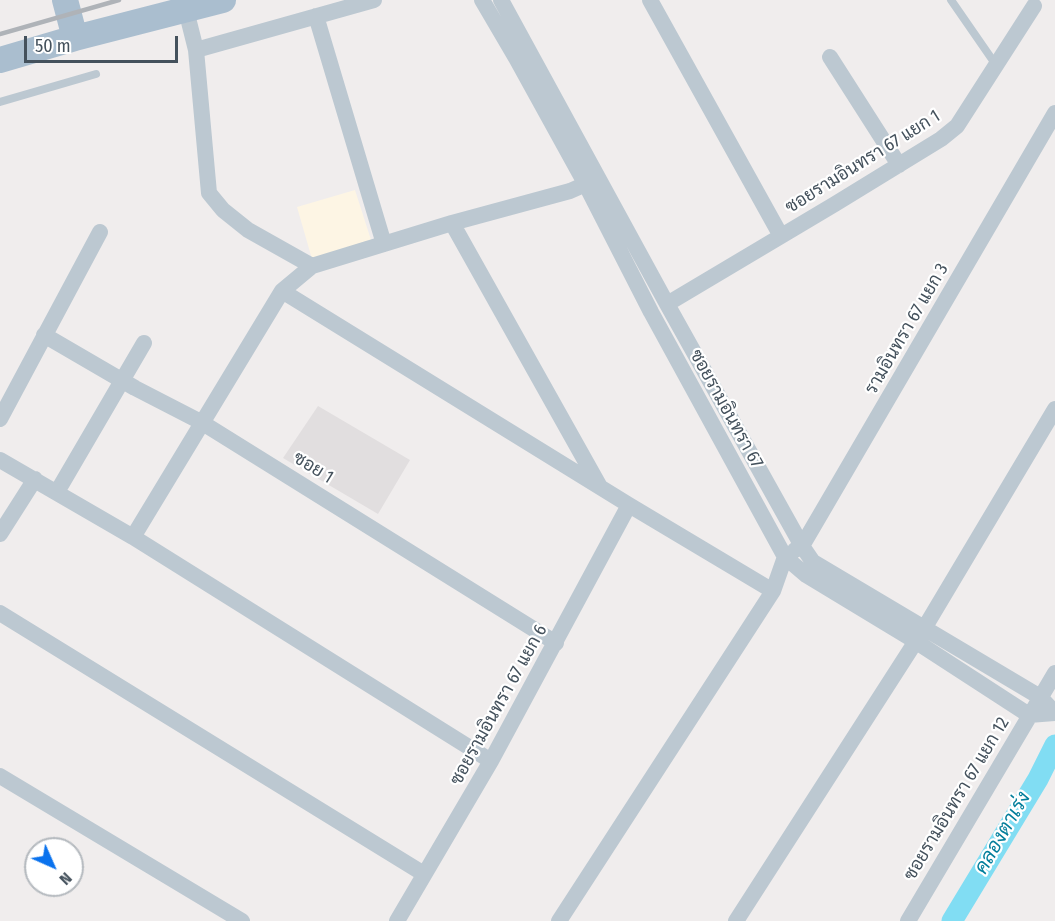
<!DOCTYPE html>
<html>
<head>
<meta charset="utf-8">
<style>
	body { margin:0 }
	#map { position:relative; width:1055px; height:921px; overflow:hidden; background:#f0eded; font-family:"Fira Sans Condensed",sans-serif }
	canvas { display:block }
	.north { position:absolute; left:24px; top:837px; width:60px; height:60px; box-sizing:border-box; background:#fff; border:2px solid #b4b9be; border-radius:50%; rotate:135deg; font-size:16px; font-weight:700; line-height:24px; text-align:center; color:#44515c }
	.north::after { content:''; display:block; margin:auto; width:21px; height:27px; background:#0a72ed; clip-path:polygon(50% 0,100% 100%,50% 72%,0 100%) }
	.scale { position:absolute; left:24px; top:36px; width:154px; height:27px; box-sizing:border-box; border:3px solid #44515c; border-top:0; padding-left:8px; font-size:18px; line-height:21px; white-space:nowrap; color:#44515c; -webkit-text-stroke:4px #fff; paint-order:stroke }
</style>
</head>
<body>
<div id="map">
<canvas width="1055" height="921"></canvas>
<div class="north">N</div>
<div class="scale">50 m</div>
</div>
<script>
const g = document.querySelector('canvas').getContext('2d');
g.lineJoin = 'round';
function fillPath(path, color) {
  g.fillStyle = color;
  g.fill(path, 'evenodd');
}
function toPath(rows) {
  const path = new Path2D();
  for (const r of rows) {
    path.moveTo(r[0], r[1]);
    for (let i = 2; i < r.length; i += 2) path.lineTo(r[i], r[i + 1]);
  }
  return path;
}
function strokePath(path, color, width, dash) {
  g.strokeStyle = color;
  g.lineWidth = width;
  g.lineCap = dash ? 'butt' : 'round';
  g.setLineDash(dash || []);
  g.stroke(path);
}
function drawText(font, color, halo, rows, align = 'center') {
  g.font = font + ' "Fira Sans Condensed",Sarabun,sans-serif';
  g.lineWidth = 4.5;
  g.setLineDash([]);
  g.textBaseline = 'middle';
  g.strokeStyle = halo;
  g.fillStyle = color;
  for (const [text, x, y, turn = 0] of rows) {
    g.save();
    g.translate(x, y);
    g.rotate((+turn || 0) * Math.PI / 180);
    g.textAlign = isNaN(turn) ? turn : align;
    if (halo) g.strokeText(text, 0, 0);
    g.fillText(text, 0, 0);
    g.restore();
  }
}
const commercial = toPath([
	[355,190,371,240,312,259,297,207]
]);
const education = toPath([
	[318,406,410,460,378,514,283,458]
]);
const canal = toPath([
	[952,921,1038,779,1055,745]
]);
const lane = toPath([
	[951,0,996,65],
	[0,102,96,74]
]);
const street = toPath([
	[482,0,516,58,586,185,651,312,785,557,806,575,915,641,1029,715,1055,713],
	[501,0,667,304,802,546,813,562,1040,697,1055,713],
	[650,0,781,236],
	[186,10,196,50,209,193,223,210,248,230,312,266],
	[316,16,384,244],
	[196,50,374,0],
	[830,57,899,165],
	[452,223,600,487],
	[282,291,629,505,773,591],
	[667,304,835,204,941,139,957,126,1034,6],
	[44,335,135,388,201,422,556,643],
	[0,419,100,232],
	[0,460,133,537,491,761],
	[57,492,144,343],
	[0,534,35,479],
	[133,537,282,291,312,266,452,223,570,191,595,180],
	[795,550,802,546,1055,113],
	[0,613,424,874],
	[0,776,242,921],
	[397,921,491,761,629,505],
	[559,921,773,591,785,557],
	[736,921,925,627,1055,409],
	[908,921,1055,673]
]);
const primary = toPath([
	[65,0,75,38],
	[0,60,75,38,223,0]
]);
const rail = toPath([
	[0,34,119,0]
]);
const streetNames = [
	["ซอยรามอินทรา 67 แยก 1",863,162,-32],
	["รามอินทรา 67 แยก 3",907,329,-60],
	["ซอยรามอินทรา 67",726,409,61],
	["ซอย 1",313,468,32],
	["ซอยรามอินทรา 67 แยก 6",499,705,-61],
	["ซอยรามอินทรา 67 แยก 12",957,799,-59]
];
const waterNames = [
	["คลองตาเร่ง",1003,833,-60]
];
fillPath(commercial, '#fdf5e4');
fillPath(education, '#e1dedf');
strokePath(canal, '#81ddf3', 21);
strokePath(lane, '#bcc8d1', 8);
strokePath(street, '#bcc8d1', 16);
strokePath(primary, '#aabecf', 26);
strokePath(rail, '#afb3b8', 4.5);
drawText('18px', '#44515c', '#fff', streetNames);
drawText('italic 20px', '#037e9b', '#fff', waterNames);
</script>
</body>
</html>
